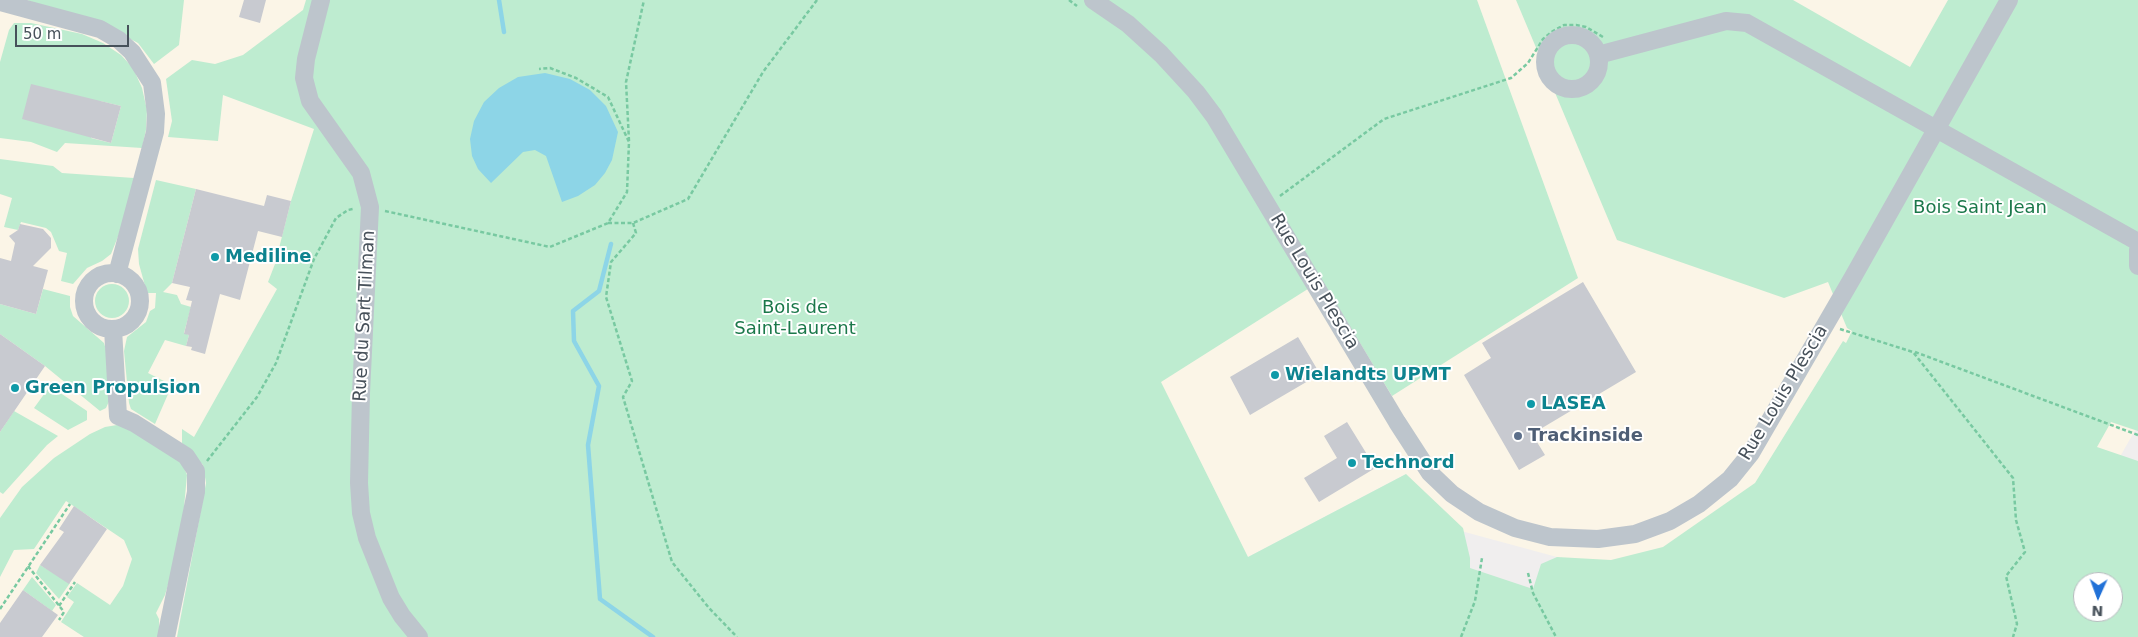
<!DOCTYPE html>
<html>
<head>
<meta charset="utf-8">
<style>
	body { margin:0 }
	#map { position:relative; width:2138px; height:637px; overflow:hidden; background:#f0eeee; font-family:"DejaVu Sans",sans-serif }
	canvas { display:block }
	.north { position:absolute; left:2073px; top:572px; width:50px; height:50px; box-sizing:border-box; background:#fff; border:1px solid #b5b9bd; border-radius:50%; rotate:182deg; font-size:14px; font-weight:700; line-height:20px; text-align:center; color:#47515a }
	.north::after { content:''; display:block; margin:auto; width:18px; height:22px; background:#2171d7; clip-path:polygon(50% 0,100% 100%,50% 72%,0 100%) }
	.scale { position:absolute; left:15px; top:25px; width:114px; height:22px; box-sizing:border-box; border:2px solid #47515a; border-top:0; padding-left:6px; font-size:15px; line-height:18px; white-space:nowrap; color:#47515a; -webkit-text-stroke:4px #fff; paint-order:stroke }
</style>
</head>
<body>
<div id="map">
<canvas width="2138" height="637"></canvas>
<div class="north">N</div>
<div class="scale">50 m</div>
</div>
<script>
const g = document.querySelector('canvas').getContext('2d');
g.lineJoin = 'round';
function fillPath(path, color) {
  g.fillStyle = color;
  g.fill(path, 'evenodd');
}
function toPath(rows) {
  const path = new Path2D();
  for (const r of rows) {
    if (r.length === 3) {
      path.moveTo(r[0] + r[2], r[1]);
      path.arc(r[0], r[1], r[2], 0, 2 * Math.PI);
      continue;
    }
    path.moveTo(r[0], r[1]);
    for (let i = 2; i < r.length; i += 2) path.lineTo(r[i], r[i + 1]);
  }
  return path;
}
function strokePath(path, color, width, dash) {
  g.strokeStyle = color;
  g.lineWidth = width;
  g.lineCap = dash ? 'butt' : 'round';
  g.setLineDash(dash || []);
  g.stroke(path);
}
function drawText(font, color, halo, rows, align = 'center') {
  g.font = font + ' "DejaVu Sans",sans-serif';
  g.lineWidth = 4;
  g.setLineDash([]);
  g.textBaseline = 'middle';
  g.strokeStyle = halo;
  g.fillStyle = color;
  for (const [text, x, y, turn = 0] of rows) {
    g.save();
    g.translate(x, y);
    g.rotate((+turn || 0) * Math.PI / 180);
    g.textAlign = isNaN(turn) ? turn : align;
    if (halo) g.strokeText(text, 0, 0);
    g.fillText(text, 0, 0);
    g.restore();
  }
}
const commercial = toPath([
	[0,0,306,0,332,176,206,485,179,624,180,637,0,637],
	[1231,0,2135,0,2138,4,2138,425,2058,566,1916,637,1557,557,1450,528,1406,474,1248,557,977,185]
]);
const green = toPath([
	[27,0,184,0,179,45,154,64,138,43,102,24,53,10],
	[306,0,1477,0,1578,278,1392,396,1322,280,1161,382,1248,557,1406,474,1463,528,1470,558,1470,568,1533,589,1541,564,1557,557,1611,560,1663,547,1755,483,1843,341,1846,343,1852,331,1847,328,1828,282,1784,298,1617,240,1516,0,1793,0,1910,67,1948,0,2138,0,2138,431,2111,422,2097,447,2138,461,2138,637,177,637,206,483,203,465,182,443,182,429,194,437,277,289,268,282,275,264,291,201,314,129,223,95,218,141,168,137,172,121,166,79,192,60,215,64,243,55,303,10],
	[2083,582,2113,582,2113,612,2083,612],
	[14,23,31,23,82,34,103,43,121,55,133,68,142,88,147,110,146,130,142,148,65,143,57,152,31,142,0,138,0,62,9,30],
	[100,101,121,106,111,143,91,138],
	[0,159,53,166,62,173,134,178,123,224,111,254,102,261,87,268,73,284,61,281,67,253,59,251,51,232,46,228,21,222,18,230,4,227,12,198,0,194],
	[156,180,196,189,172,283,163,292,177,295,181,304,191,307,184,333,189,335,186,346,165,340,148,373,172,385,155,424,131,409,129,403,124,351,127,337,146,322,150,311,155,308,156,293,147,293,139,264,138,249],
	[112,301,17],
	[43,289,70,296,70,307,73,316,104,343,109,360,110,399,106,408,100,411,45,366,0,334,0,304,36,314],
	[50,386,87,411,87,420,68,430,34,408],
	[14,411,58,436,47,445,3,494,0,492,0,432],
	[117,425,128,427,182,462,187,475,183,518,176,557,165,595,156,613,159,619,159,637,84,637,61,622,74,602,67,597,77,583,110,605,123,586,132,559,124,540,66,501,34,549,14,550,0,577,0,518,22,487,54,458,90,434,105,427],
	[40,565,70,583,59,599,36,573],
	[32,577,56,605,52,611,23,590]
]);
const water = toPath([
	[545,73,570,79,590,90,606,106,618,132,612,160,605,173,595,185,578,196,562,202,546,156,535,150,523,152,491,183,478,169,472,156,470,139,474,121,484,102,499,88,518,77]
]);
const stream = toPath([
	[499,0,504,32],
	[611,244,599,291,573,311,574,341,599,386,588,445,600,599,653,637]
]);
const building = toPath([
	[244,0,266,0,260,23,239,17],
	[31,84,121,106,111,143,22,119],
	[196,189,264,206,267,195,291,201,282,237,258,231,240,300,220,294,205,354,191,350,192,347,186,346,189,335,184,334,192,301,186,300,190,287,172,283],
	[20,224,43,229,51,238,51,248,33,266,48,270,36,314,0,304,0,258,11,261,15,243,9,236,18,230],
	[1583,282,1636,372,1532,434,1545,455,1519,470,1464,375,1491,358,1482,343],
	[0,334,45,366,0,432],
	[1298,337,1320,374,1250,415,1230,377],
	[1347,422,1368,456,1370,455,1377,467,1319,502,1304,478,1337,458,1324,436],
	[74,506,107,529,69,584,40,565,64,532,59,529],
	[23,590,58,615,42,637,0,637,0,623]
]);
const path = toPath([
	[1069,0,1077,6],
	[629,141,626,82,644,0],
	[1280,196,1384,119,1511,78,1528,63,1543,39,1553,31,1564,25,1576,25,1586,27,1603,37],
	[385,211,550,247,608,223,627,192,629,142,608,97,576,78,550,68,539,69],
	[608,223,633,223,688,199,763,72,817,0],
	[633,223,636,233,611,262,606,297,632,381,623,397,672,562,709,608,737,637],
	[1840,329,1913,352,2013,478,2016,520,2025,552,2006,576,2017,624,2013,637],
	[1915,352,2138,435],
	[207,461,257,397,276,363,314,259,336,218,348,210,353,209],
	[28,566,64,612,59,620],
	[1528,573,1533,593,1556,637],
	[59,606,75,582],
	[0,609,70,504],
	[1461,637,1475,601,1482,558]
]);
const minor = toPath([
	[321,0,306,59,304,78,310,101,361,173,370,207,361,393,359,483,361,513,367,538,391,598,402,616,419,637],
	[1093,0,1128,24,1161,54,1196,92,1214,116,1397,422,1430,473,1452,494,1479,512,1515,528,1550,537,1598,539,1635,534,1670,521,1699,504,1730,479,1751,453,1853,277,2009,0],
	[0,2,100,29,119,40,132,52,152,83,156,114,155,132,117,274],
	[1572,62,27],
	[1598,55,1726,21,1747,23,2138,242],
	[2138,250,2138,266],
	[112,301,28],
	[113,329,118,416,134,423,186,456,196,471,196,492,166,637]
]);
const markers = [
	[215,257,5,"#0f9aa8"],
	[1275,375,5,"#0f9aa8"],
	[15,388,5,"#0f9aa8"],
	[1531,404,5,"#0f9aa8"],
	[1518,436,5,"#5c6f8a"],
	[1352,463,5,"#0f9aa8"]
];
const parkNames = [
	["Bois Saint Jean",1980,208],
	["Bois de",795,308],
	["Saint-Laurent",795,329]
];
const cultureNames = [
	["Mediline",225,257],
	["Wielandts UPMT",1285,375],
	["Green Propulsion",25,388],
	["LASEA",1541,404],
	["Technord",1362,463]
];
const streetNames = [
	["Rue Louis Plescia",1314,282,59],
	["Rue du Sart Tilman",365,316,-87],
	["Rue Louis Plescia",1784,393,-59]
];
const serviceNames = [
	["Trackinside",1528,436]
];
fillPath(commercial, '#fbf5e7');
fillPath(green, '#beecd0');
fillPath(water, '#8dd5e7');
strokePath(stream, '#8dd5e7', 4.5);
fillPath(building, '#c8cad0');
strokePath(path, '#78c9a1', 2.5, [4, 2.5]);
strokePath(minor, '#bdc5cc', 18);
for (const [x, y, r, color] of markers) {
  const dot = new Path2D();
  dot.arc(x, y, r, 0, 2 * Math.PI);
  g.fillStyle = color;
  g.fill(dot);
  strokePath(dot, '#fff', 2);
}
drawText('18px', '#1b784a', '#fff', parkNames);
drawText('bold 18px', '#0d838f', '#fff', cultureNames, 'left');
drawText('18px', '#47515a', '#fff', streetNames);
drawText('bold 18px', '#4e5e75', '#fff', serviceNames, 'left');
</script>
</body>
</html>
